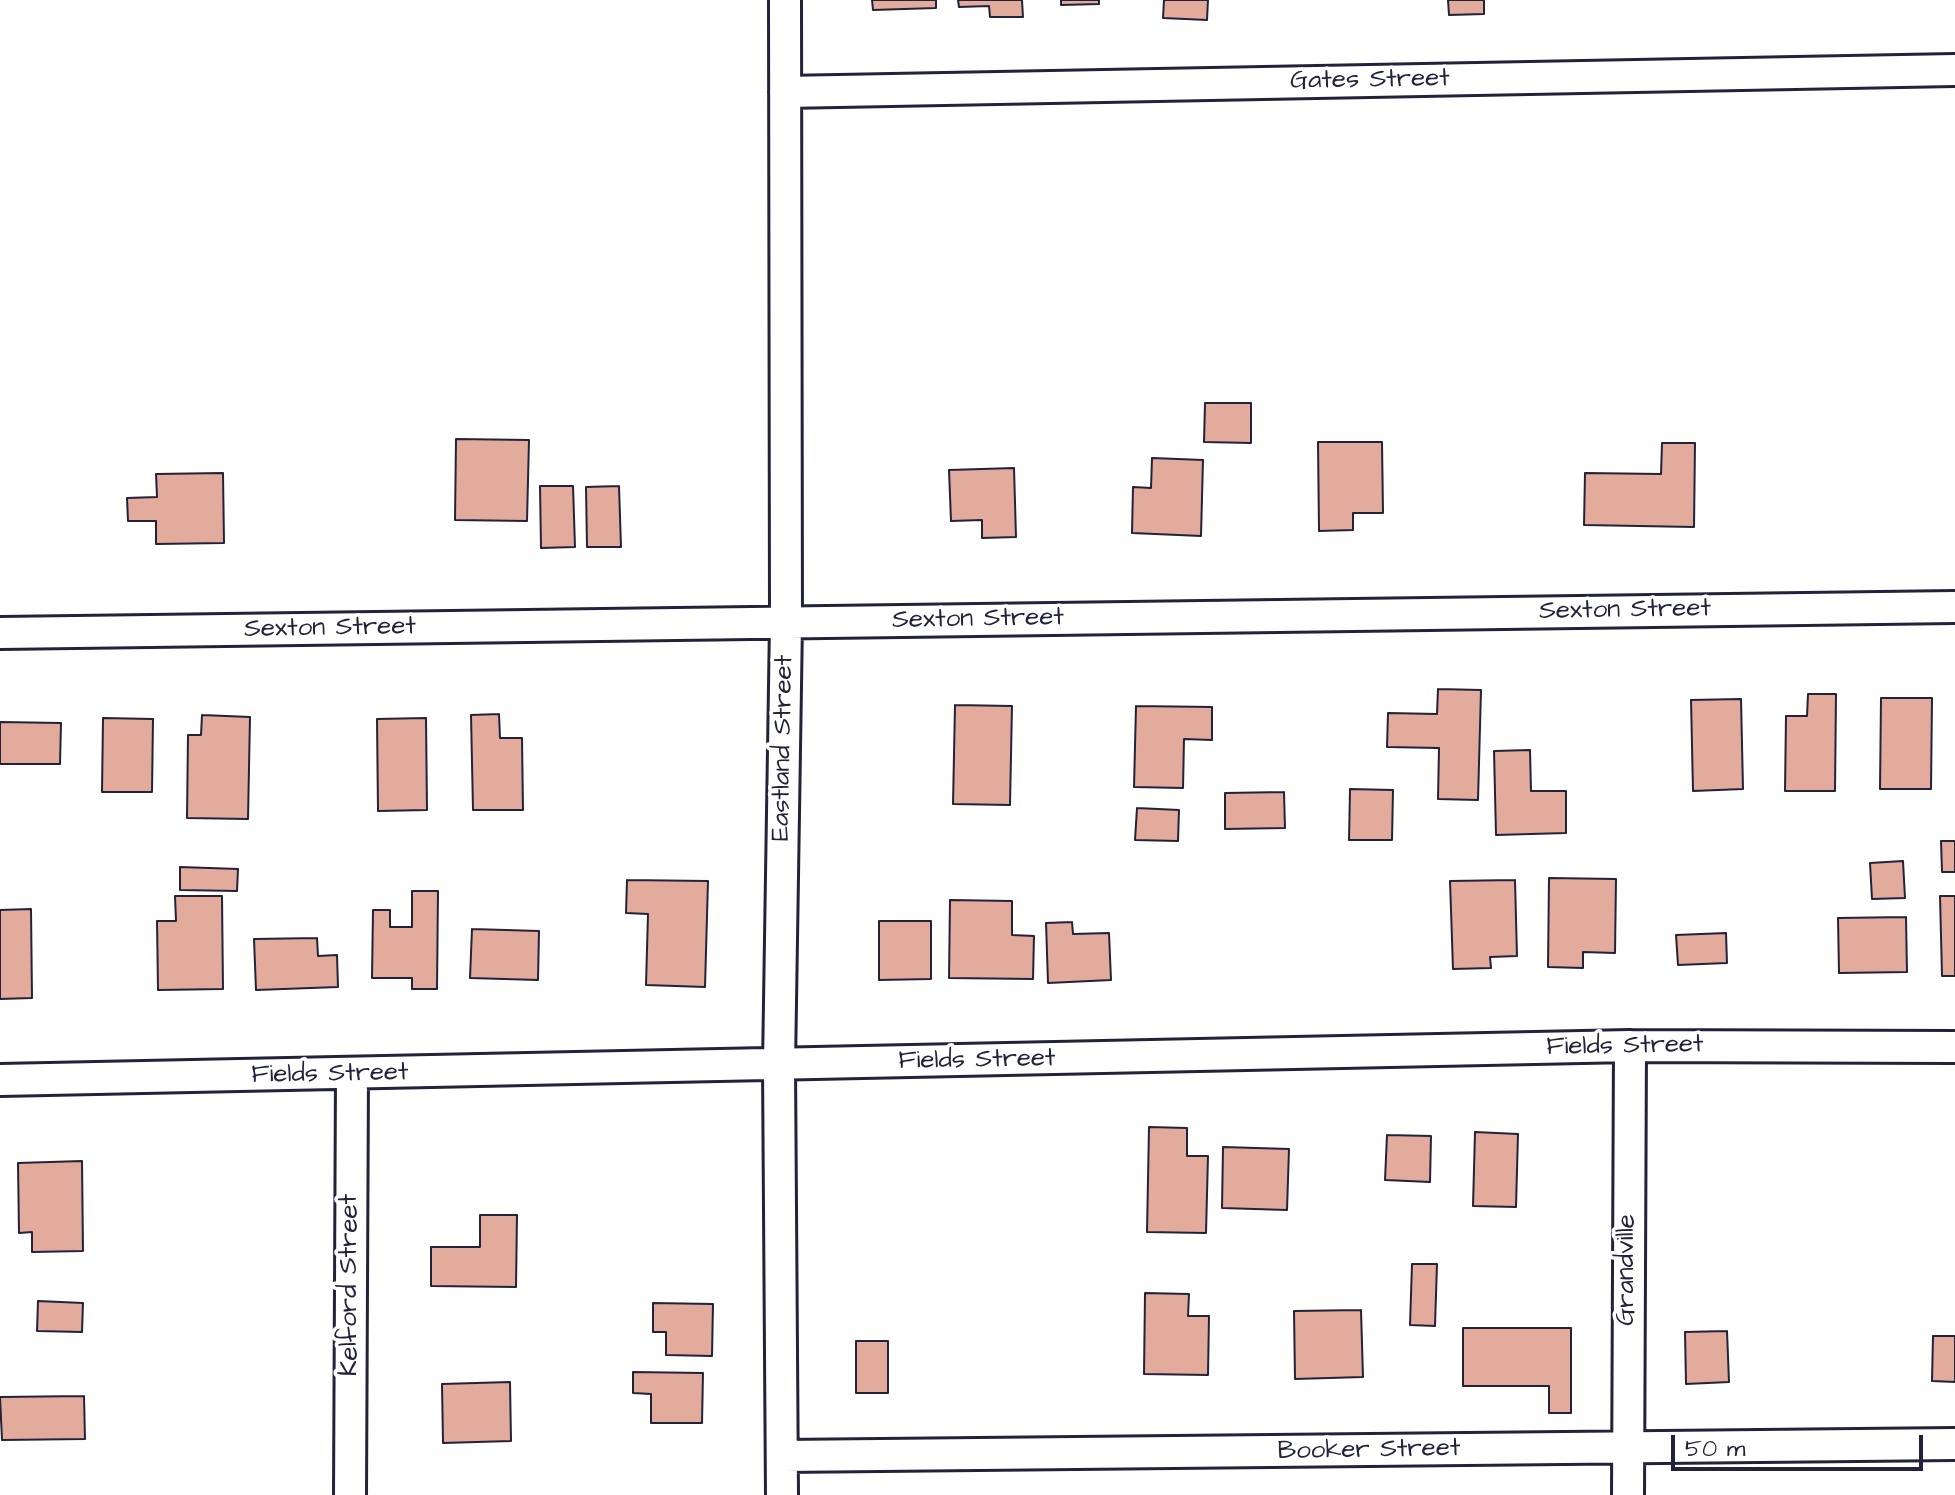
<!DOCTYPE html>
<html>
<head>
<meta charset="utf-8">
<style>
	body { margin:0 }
	#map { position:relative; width:1955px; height:1495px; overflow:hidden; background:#fff; font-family:"Architects Daughter",sans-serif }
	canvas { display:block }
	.scale { position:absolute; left:1671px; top:1435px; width:252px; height:36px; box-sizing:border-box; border:4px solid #22223b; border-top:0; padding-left:10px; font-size:24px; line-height:28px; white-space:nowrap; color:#22223b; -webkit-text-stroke:6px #fff; paint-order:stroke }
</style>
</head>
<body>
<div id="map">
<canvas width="1955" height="1495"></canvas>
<div class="scale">50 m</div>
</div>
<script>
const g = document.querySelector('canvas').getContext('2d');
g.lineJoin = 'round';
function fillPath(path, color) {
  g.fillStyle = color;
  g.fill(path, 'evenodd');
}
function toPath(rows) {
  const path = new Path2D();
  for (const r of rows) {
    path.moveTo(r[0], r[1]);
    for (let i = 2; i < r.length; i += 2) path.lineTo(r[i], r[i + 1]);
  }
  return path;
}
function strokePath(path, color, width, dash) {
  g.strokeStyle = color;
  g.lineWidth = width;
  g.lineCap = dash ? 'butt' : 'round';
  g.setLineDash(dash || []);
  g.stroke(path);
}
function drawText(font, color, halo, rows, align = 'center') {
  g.font = font + ' "Architects Daughter",sans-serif';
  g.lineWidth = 7;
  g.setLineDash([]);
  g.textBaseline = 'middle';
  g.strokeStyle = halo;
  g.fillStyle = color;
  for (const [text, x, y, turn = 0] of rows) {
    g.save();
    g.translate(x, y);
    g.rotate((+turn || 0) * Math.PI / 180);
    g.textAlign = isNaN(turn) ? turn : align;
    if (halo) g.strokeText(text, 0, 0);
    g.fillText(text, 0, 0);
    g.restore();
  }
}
const building = toPath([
	[872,0,936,0,936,8,873,10,872,0],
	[958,0,1022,0,1023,17,990,17,989,6,959,7,958,0],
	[1061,0,1099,0,1099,4,1061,5,1061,0],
	[1164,0,1208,0,1207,20,1163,18,1164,0],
	[1448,0,1484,0,1484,14,1449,15,1448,0],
	[1205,403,1251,403,1251,443,1204,442,1205,403],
	[456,439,529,440,527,521,455,520,456,439],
	[1318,442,1382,442,1383,513,1353,513,1353,530,1319,531,1318,442],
	[1662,443,1695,443,1694,527,1584,525,1585,473,1661,474,1662,443],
	[1152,458,1203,460,1201,536,1132,533,1133,487,1151,488,1152,458],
	[1014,468,1016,537,982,538,982,520,951,521,949,470,1014,468],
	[223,473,224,543,156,544,156,521,128,521,127,498,157,497,156,474,223,473],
	[540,486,573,486,575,547,541,548,540,486],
	[619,486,621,547,587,547,586,487,619,486],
	[1438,689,1481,690,1478,800,1438,799,1439,748,1387,747,1388,713,1437,714,1438,689],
	[1808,694,1836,694,1835,791,1785,791,1786,716,1807,716,1808,694],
	[1881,698,1932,698,1931,789,1880,789,1881,698],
	[1741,699,1743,789,1693,791,1691,700,1741,699],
	[955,705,1012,706,1010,805,953,804,955,705],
	[1136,706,1212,707,1212,740,1184,739,1183,788,1134,787,1136,706],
	[499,714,500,738,522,738,523,810,473,810,471,715,499,714],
	[202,715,250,717,248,819,187,818,188,735,201,735,202,715],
	[103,718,153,719,152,792,102,792,103,718],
	[426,718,427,810,378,811,377,719,426,718],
	[0,722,61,723,60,764,0,764,0,722],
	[1530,750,1531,791,1566,791,1566,833,1496,835,1494,751,1530,750],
	[1350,789,1393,790,1392,840,1349,840,1350,789],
	[1284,792,1285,828,1225,829,1225,793,1284,792],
	[1137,808,1179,810,1178,841,1135,840,1137,808],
	[1941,841,1955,841,1955,872,1942,872,1941,841],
	[1903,861,1905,898,1872,899,1870,863,1903,861],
	[180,867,238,869,237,891,180,890,180,867],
	[1549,878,1616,879,1615,953,1583,952,1583,968,1548,967,1549,878],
	[627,880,708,881,705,987,646,985,648,914,626,913,627,880],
	[1515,880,1517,956,1490,957,1491,968,1453,969,1450,881,1515,880],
	[412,891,438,891,437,989,412,989,412,978,372,978,373,910,390,910,390,927,412,927,412,891],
	[175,896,222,896,223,989,158,990,157,921,176,921,175,896],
	[1940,896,1955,896,1955,976,1942,976,1940,896],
	[950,900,1012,901,1012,935,1034,936,1033,979,949,978,950,900],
	[31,909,32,998,0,999,0,910,31,909],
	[1906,917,1907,972,1839,973,1838,918,1906,917],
	[879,921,931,921,931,979,879,980,879,921],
	[1072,922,1073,934,1109,933,1111,980,1048,983,1046,923,1072,922],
	[472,929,539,931,538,980,470,978,472,929],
	[1726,933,1727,963,1678,965,1676,935,1726,933],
	[317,938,318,956,337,955,338,987,256,990,254,939,317,938],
	[1149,1127,1187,1128,1187,1156,1208,1156,1206,1233,1147,1232,1149,1127],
	[1475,1132,1518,1134,1516,1207,1473,1206,1475,1132],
	[1387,1135,1431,1136,1430,1182,1385,1180,1387,1135],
	[1223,1147,1289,1149,1287,1210,1222,1208,1223,1147],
	[82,1161,83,1251,32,1252,32,1232,19,1233,18,1163,82,1161],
	[480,1215,517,1215,516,1287,431,1286,431,1247,480,1247,480,1215],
	[1412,1264,1437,1264,1435,1326,1410,1325,1412,1264],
	[1145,1293,1189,1294,1188,1316,1209,1316,1208,1375,1144,1374,1145,1293],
	[38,1301,83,1303,82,1332,37,1331,38,1301],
	[653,1303,713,1304,712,1356,666,1355,666,1332,653,1332,653,1303],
	[1361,1310,1363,1377,1295,1379,1294,1311,1361,1310],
	[1463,1328,1571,1328,1571,1413,1549,1413,1549,1386,1463,1386,1463,1328],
	[1727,1331,1729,1382,1686,1384,1685,1332,1727,1331],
	[1933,1336,1955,1336,1955,1382,1932,1381,1933,1336],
	[856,1341,888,1341,888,1393,856,1393,856,1341],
	[633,1372,703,1373,702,1423,651,1423,651,1394,633,1393,633,1372],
	[510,1382,511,1441,443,1443,442,1384,510,1382],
	[84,1396,85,1439,2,1440,0,1397,84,1396]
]);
const minor = toPath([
	[785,92,1955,70],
	[0,633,1955,607],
	[0,1080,1630,1046,1955,1047],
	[783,1456,1955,1444],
	[350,1495,352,1075],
	[782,1495,779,1065,786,623,785,0],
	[1628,1495,1630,1046]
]);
const streetNames = [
	["Gates Street",1370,81,-1],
	["Sexton Street",1625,611,-1],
	["Sexton Street",978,620,-1],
	["Sexton Street",330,629,-1],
	["Eastland Street",784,748,-89],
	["Fields Street",1625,1047,-1],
	["Fields Street",977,1061,-1],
	["Fields Street",330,1075,-1],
	["Grandville",1628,1270,-90],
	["Kelford Street",351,1285,-90],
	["Booker Street",1369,1451,-1]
];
fillPath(building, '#e3ab9c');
strokePath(building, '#22223b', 2);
strokePath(minor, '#22223b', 36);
strokePath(minor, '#fff', 30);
drawText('26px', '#22223b', '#fff', streetNames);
</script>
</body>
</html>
